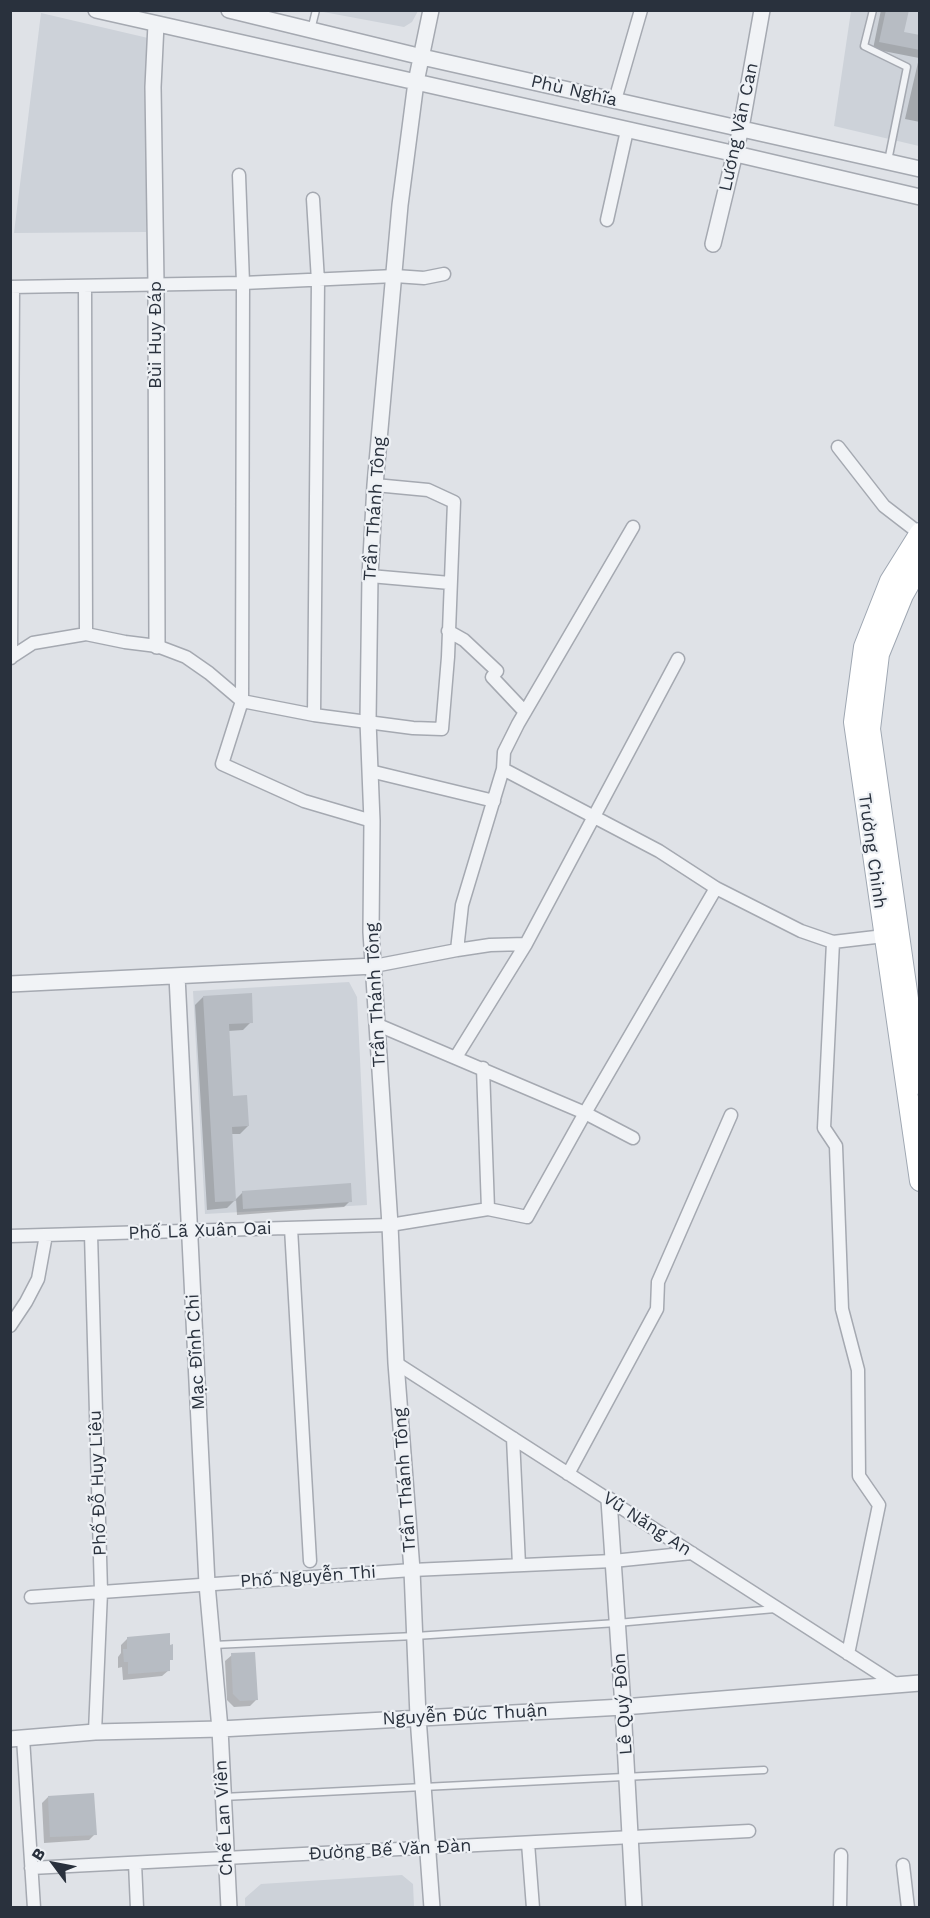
<!DOCTYPE html>
<html>
<head>
<meta charset="utf-8">
<style>
	body { margin:0 }
	#map { position:relative; width:930px; height:1918px; overflow:hidden; background:#dfe2e7; font-family:"Work Sans",sans-serif }
	canvas { display:block }
	.frame { position:absolute; inset:0; border:12px solid #29313d; pointer-events:none }
	.north { position:absolute; left:24px; top:1834px; width:60px; height:60px; -webkit-text-stroke:4px #eef1f5; paint-order:stroke; rotate:302deg; font-size:16px; font-weight:700; line-height:24px; text-align:center; color:#29313d }
	.north::after { content:''; display:block; margin:auto; width:21px; height:27px; background:#29313d; clip-path:polygon(50% 0,100% 100%,50% 72%,0 100%) }
</style>
</head>
<body>
<div id="map">
<canvas width="930" height="1918"></canvas>
<div class="frame"></div>
<div class="north">B</div>
</div>
<script>
const g = document.querySelector('canvas').getContext('2d');
g.lineJoin = 'round';
function fillPath(path, color) {
  g.fillStyle = color;
  g.fill(path, 'evenodd');
}
function toPath(rows) {
  const path = new Path2D();
  for (const r of rows) {
    path.moveTo(r[0], r[1]);
    for (let i = 2; i < r.length; i += 2) path.lineTo(r[i], r[i + 1]);
  }
  return path;
}
function strokePath(path, color, width, dash) {
  g.strokeStyle = color;
  g.lineWidth = width;
  g.lineCap = dash ? 'butt' : 'round';
  g.setLineDash(dash || []);
  g.stroke(path);
}
function drawText(font, color, halo, rows, align = 'center') {
  g.font = font + ' "Work Sans",sans-serif';
  g.lineWidth = 4.5;
  g.setLineDash([]);
  g.textBaseline = 'middle';
  g.strokeStyle = halo;
  g.fillStyle = color;
  for (const [text, x, y, turn = 0] of rows) {
    g.save();
    g.translate(x, y);
    g.rotate((+turn || 0) * Math.PI / 180);
    g.textAlign = isNaN(turn) ? turn : align;
    if (halo) g.strokeText(text, 0, 0);
    g.fillText(text, 0, 0);
    g.restore();
  }
}
const built = toPath([
	[318,11,418,11,412,22,404,27],
	[851,11,919,11,919,146,834,126],
	[41,13,148,38,146,232,14,233],
	[349,982,357,997,367,1205,205,1214,193,991],
	[402,1875,413,1884,414,1907,245,1907,245,1898,261,1884]
]);
const shadow = toPath([
	[881,10,907,10,902,33,920,37,920,122,905,119,919,58,873,49],
	[203,997,251,1022,243,1030,228,1031,232,1097,248,1126,240,1134,231,1134,235,1200,243,1192,350,1201,344,1207,237,1215,236,1199,227,1208,207,1210,195,1005],
	[127,1639,171,1659,168,1662,169,1670,162,1676,123,1680,122,1667,118,1668,118,1657,121,1653,121,1645],
	[232,1655,256,1700,250,1706,234,1707,227,1700,225,1661],
	[48,1797,95,1834,89,1840,44,1843,42,1803]
]);
const building = toPath([
	[886,10,909,10,904,32,920,35,920,50,879,42],
	[252,993,253,1023,229,1024,233,1096,247,1095,249,1126,232,1127,236,1201,215,1202,203,996],
	[351,1183,352,1202,243,1209,242,1191],
	[170,1633,170,1645,173,1644,173,1660,170,1660,170,1671,128,1674,128,1662,124,1662,123,1649,127,1649,127,1637],
	[255,1652,258,1700,240,1701,233,1694,231,1653],
	[94,1793,97,1835,50,1837,48,1796]
]);
const service = toPath([
	[873,10,864,46,907,67,888,161],
	[311,30,316,10],
	[213,1645,415,1636,617,1623,775,1609],
	[223,1797,764,1770]
]);
const minor = toPath([
	[615,100,641,10],
	[239,175,243,283,242,701,222,764,304,801,372,821],
	[313,199,318,281,314,715],
	[607,220,626,135,629,130],
	[85,286,86,634],
	[10,287,243,283,395,276,424,278,444,274],
	[838,447,884,506,919,533],
	[370,576,450,583],
	[448,631,464,640,497,671,492,677,525,712],
	[10,658,33,643,86,634,125,642,157,646,186,657,209,673,242,701,314,715,413,728,442,729,448,657,454,502,428,490,375,485],
	[11,658,13,287],
	[503,769,659,851,716,888,801,931,833,942,884,936],
	[370,771,494,801],
	[833,942,824,1128,836,1146,842,1309,858,1370,859,1476,879,1505,848,1654],
	[457,950,462,905,503,769,504,752,518,724,633,527],
	[374,966,457,950,490,945,526,944],
	[378,1025,585,1113,633,1138],
	[456,1057,526,944,678,659],
	[488,1209,527,1217,585,1113,716,888],
	[291,1228,310,1561],
	[91,1234,101,1592,95,1732],
	[10,1236,390,1225,488,1209,483,1068],
	[10,1326,26,1302,38,1279,46,1235],
	[396,1363,897,1685],
	[513,1438,519,1565],
	[568,1474,657,1309,658,1282,731,1115],
	[31,1597,412,1570,613,1561,692,1553],
	[23,1738,34,1908],
	[528,1843,533,1908],
	[135,1863,137,1908],
	[903,1865,908,1908],
	[31,1868,749,1831],
	[840,1908,841,1855]
]);
const tertiary = toPath([
	[96,10,736,154,920,197],
	[229,10,422,57,920,169],
	[431,10,416,82,400,205,375,485,370,576,368,721,372,821,371,932,390,1225,396,1363,412,1570,418,1717,432,1908],
	[156,24,153,87,156,284,157,646],
	[713,244,741,128,762,10],
	[177,976,207,1584,220,1729,229,1908],
	[10,984,374,966],
	[609,1500,623,1707,634,1908],
	[10,1739,95,1732,220,1729,623,1707,920,1683]
]);
const primary = toPath([
	[920,533,890,581,864,647,854,722,920,1181],
	[920,565,903,595,879,654,870,729,920,1084]
]);
const streetNames = [
	["Phù Nghĩa",574,91,13],
	["Lương Văn Can",739,127,-78],
	["Bùi Huy Đáp",156,335,-90],
	["Trần Thánh Tông",375,509,-86],
	["Trường Chinh",872,851,82],
	["Trần Thánh Tông",376,995,-93],
	["Phố Lã Xuân Oai",200,1231,-2],
	["Mạc Đĩnh Chi",196,1352,-93],
	["Trần Thánh Tông",405,1480,-94],
	["Phố Đỗ Huy Liêu",98,1483,-92],
	["Vũ Năng An",647,1524,33],
	["Phố Nguyễn Thi",308,1577,-4],
	["Lê Quý Đôn",623,1704,-94],
	["Nguyễn Đức Thuận",465,1715,-3],
	["Chế Lan Viên",224,1818,-93],
	["Đường Bế Văn Đàn",390,1850,-3]
];
fillPath(built, '#cdd2d9');
fillPath(shadow, '#0003');
fillPath(building, '#b7bcc3');
strokePath(service, '#a5a9b1', 9);
strokePath(minor, '#a5a9b1', 15);
strokePath(tertiary, '#a5a9b1', 18);
strokePath(primary, '#9fa7b2', 22);
strokePath(service, '#f1f3f6', 6);
strokePath(minor, '#f1f3f6', 12);
strokePath(tertiary, '#f1f3f6', 15);
strokePath(primary, '#fff', 20);
drawText('18px', '#29313d', '#eef1f5', streetNames);
</script>
</body>
</html>
